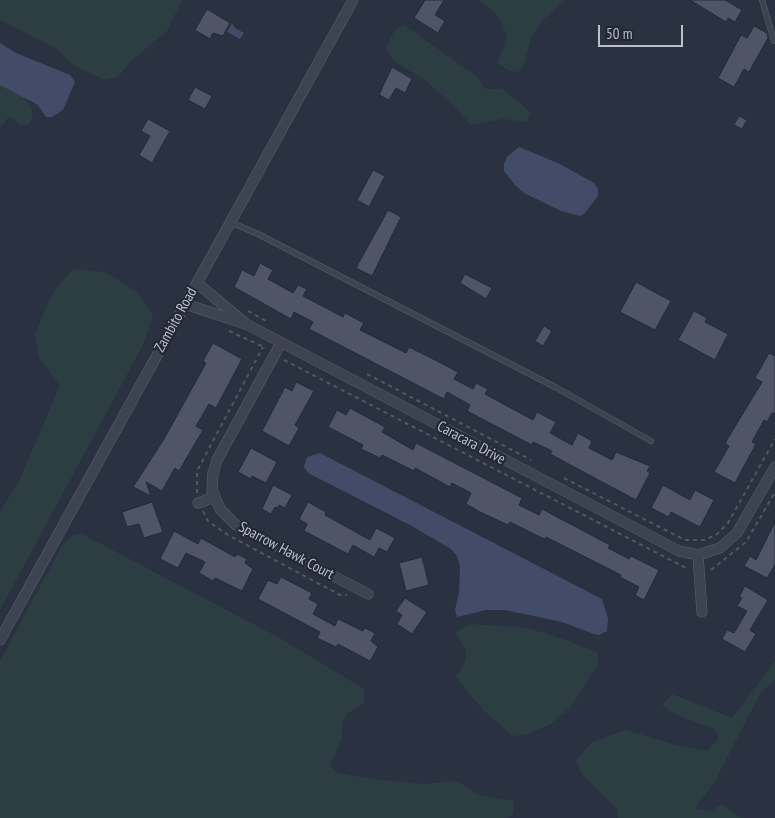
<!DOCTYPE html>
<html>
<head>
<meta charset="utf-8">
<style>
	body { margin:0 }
	#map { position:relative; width:775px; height:818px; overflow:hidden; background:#2a3141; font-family:"PT Sans Narrow",sans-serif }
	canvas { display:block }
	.scale { position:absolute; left:598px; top:25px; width:85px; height:22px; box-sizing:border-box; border:2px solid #bbbfcb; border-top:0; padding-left:6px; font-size:15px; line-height:18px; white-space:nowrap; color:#bbbfcb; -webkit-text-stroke:4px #232836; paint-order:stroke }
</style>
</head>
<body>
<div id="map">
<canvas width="775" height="818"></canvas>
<div class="scale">50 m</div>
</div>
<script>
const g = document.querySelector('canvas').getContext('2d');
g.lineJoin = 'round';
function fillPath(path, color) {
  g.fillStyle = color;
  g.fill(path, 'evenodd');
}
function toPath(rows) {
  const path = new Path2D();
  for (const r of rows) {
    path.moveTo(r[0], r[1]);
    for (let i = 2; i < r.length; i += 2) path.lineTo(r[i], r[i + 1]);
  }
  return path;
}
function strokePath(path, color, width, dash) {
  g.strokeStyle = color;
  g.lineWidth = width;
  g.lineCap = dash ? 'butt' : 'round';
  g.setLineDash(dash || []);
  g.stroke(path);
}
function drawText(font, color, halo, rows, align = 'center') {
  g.font = font + ' "PT Sans Narrow",sans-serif';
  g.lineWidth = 4.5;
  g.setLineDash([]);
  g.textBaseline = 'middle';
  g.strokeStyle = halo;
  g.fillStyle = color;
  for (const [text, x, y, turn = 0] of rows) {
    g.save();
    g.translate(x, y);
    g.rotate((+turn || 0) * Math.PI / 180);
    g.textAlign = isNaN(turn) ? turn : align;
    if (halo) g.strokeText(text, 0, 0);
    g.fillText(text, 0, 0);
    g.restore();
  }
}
const green = toPath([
	[0,0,182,0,167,31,130,62,119,76,106,80,74,66,57,49,0,20],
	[479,0,565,0,542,21,532,36,524,64,519,72,509,71,498,63,507,36,501,21,489,7],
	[404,25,476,76,486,89,502,89,522,104,530,113,527,122,503,119,471,125,448,100,426,81,394,61,385,48,395,30],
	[0,85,22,96,30,104,33,114,30,124,21,126,9,116,0,128],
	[73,269,105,272,137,292,153,315,143,345,0,610,0,512,20,479,60,385,39,358,35,334,52,294],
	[75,534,84,535,280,638,364,689,364,703,348,713,342,723,342,738,330,766,338,773,372,779,425,784,457,781,479,795,514,801,513,813,508,818,0,818,0,661,63,544],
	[471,624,528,628,566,640,598,653,598,664,570,708,551,724,529,734,513,736,483,710,456,677,466,660,466,650,459,640,456,632],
	[775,661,775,680,761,692,715,781,695,809,710,811,722,804,741,818,618,818,618,810,581,773,576,760,592,742,626,730,672,744,707,751,719,738,715,729,678,716,662,705,672,694,732,718]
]);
const water = toPath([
	[232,23,235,28,244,33,240,39,227,32],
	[0,43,16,53,70,75,75,82,63,110,52,117,46,117,38,105,0,85],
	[519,147,560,164,594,183,598,189,598,196,585,213,580,216,561,211,524,193,515,185,504,171,504,164,507,157],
	[320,453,602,599,608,619,607,631,599,635,594,634,562,622,505,610,486,610,457,617,455,610,459,593,460,566,457,556,451,549,410,525,308,473,304,467,307,457]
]);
const building = toPath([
	[425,0,444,0,435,15,445,21,438,33,414,18,425,0],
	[690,0,725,0,742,10,735,22,728,18,726,22,690,0],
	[207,9,230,23,223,36,213,33,210,39,195,30,207,9],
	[754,26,767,33,768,38,749,72,744,69,734,87,718,78,741,35,747,38,754,26],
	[392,67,412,79,405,93,396,88,389,100,379,95,392,67],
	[195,87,212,96,205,109,188,100,195,87],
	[739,116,747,120,742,129,734,125,739,116],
	[148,119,170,131,152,163,139,155,150,136,141,131,148,119],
	[373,170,385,176,369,207,357,200,373,170],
	[388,210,401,217,372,276,356,268,388,210],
	[260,263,273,270,268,279,293,293,298,285,307,289,303,296,343,317,345,313,364,323,360,330,406,353,409,347,439,362,458,372,454,379,473,389,476,383,488,389,485,394,533,420,537,412,556,422,550,433,572,445,578,433,592,441,589,448,612,460,616,452,650,466,647,471,650,473,636,500,550,454,552,451,533,442,532,445,467,411,470,405,447,392,444,399,309,329,313,322,294,312,291,319,234,287,242,270,254,276,260,263],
	[465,274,492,288,486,299,460,283,465,274],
	[636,282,671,301,655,330,620,312,636,282],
	[694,311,707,318,705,322,728,334,715,360,678,340,694,311],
	[544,326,552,331,543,346,535,341,544,326],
	[213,343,242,359,216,408,209,404,196,426,203,430,179,471,175,468,162,491,146,482,151,496,133,487,164,439,206,363,203,361,213,343],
	[769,353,775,356,775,414,772,413,767,422,764,420,752,442,756,444,735,483,714,472,729,446,725,443,762,382,755,378,769,353],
	[296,382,314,391,295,425,299,428,289,446,262,431,285,387,292,391,296,382],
	[350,408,385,427,382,432,413,450,416,443,522,498,519,505,539,515,542,509,610,545,608,548,629,559,631,556,659,570,644,600,635,595,639,587,620,577,621,575,546,537,545,539,540,537,510,522,508,525,480,512,466,504,471,493,452,483,450,487,415,468,414,471,382,455,380,458,361,449,363,445,328,427,337,410,346,415,350,408],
	[251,448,277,462,266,483,252,476,251,479,238,472,251,448],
	[273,485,292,495,285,508,279,505,278,508,275,507,271,514,262,509,273,485],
	[663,485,690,500,695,490,714,500,700,527,671,512,669,517,651,508,663,485],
	[152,502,163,532,144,538,139,524,127,527,122,512,152,502],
	[308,502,326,512,325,515,370,540,376,528,395,538,387,552,379,548,374,557,353,545,348,554,304,531,307,524,299,519,308,502],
	[775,522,775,565,767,578,744,566,750,556,756,560,775,522],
	[174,531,198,544,201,538,235,557,237,554,247,559,245,563,253,569,242,591,215,578,213,581,199,573,205,562,186,553,178,568,160,559,174,531],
	[422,557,429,585,406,591,399,563,422,557],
	[281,577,312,593,309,599,318,604,313,614,335,626,338,619,363,631,365,628,375,633,371,641,378,647,370,661,338,644,336,647,317,638,320,632,258,599,268,580,277,584,281,577],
	[745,586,768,600,750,630,756,634,745,652,722,639,727,630,734,633,747,611,737,606,742,598,739,597,745,586],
	[405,598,427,612,412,634,397,624,402,615,396,611,405,598]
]);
const path = toPath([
	[248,311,266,321],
	[229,331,266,348],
	[284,360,688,569],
	[367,374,531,460],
	[564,478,675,535,685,540,704,540,716,535,728,523,775,439],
	[197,493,197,471,263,347],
	[203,511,208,521,228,535,340,595,347,595],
	[711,570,746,542,775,492]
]);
const lane = toPath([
	[762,0,774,41],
	[230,222,258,234,557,388,651,441]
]);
const street = toPath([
	[197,283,245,323],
	[185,304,246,324,679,551,698,555,720,548,737,533,775,467],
	[281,343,217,460,213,473,212,490,220,509,236,525,368,594],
	[198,503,215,497],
	[698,555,702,612],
	[0,640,353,0]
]);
const streetNames = [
	["Zambito Road",176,320,-61],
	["Caracara Drive",471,443,28],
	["Sparrow Hawk Court",286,551,28]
];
fillPath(green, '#2d3e43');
fillPath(water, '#424c68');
fillPath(building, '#4f5567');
strokePath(building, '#252a38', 1);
strokePath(lane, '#5c616e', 6);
strokePath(street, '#5c616e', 11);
strokePath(path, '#4d5b61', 2, [4, 4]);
strokePath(lane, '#3e4351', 5);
strokePath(street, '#3e4351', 10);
drawText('15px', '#bbbfcb', '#232836', streetNames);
</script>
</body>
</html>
